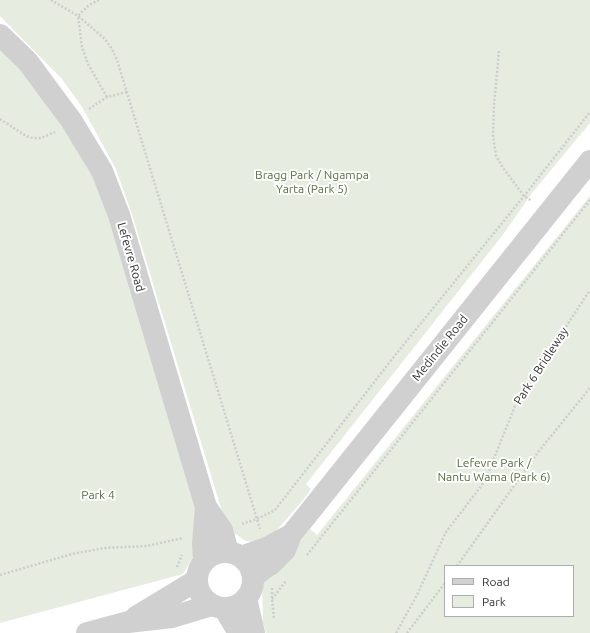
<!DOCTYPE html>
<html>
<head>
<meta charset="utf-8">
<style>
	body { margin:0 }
	#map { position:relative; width:590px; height:633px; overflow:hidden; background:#fff; font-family:Ubuntu,sans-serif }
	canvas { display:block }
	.legend { position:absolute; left:444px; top:565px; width:130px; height:52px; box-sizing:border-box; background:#fff; border:1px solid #adadad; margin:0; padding:5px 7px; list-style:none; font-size:12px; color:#333 }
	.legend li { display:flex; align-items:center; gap:8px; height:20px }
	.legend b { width:20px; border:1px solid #adadad }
</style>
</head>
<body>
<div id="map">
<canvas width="590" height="633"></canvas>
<ul class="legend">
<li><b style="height:5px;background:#d0d0d0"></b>Road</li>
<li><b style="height:11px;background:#e6ecdf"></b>Park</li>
</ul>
</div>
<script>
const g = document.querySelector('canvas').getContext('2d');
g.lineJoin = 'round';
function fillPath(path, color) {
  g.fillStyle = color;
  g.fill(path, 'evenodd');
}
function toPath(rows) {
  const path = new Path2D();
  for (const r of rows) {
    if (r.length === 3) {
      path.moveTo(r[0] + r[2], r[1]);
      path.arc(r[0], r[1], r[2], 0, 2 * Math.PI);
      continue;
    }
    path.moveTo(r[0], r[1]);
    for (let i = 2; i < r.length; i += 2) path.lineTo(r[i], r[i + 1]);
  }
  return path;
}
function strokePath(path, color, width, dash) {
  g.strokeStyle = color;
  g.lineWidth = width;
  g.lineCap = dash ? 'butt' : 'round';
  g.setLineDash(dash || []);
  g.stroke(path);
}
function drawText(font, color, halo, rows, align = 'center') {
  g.font = font + ' Ubuntu,sans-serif';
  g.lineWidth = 4;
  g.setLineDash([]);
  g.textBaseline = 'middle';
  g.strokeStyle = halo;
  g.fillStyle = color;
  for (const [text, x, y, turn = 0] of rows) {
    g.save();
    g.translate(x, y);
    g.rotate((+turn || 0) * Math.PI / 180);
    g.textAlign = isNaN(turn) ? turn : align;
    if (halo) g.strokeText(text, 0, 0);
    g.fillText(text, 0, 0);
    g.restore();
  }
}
const green = toPath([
	[0,0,590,0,590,123,532,193,502,236,306,484,311,489,304,499,277,530,266,539,254,542,246,541,231,531,224,518,131,211,115,167,82,107,62,79,0,16],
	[0,39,99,172,203,508,194,555,183,574,0,623],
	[590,196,590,633,266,633,263,623,262,578,291,553,310,529,317,535],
	[445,566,573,566,573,616,445,616]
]);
const path = toPath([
	[51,0,78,16,105,39,112,49,117,60,260,529],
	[99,0,89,5,78,16,82,47,88,64,107,97],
	[499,51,494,105,493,135,496,156,504,169,524,196,532,201],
	[89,109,107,97,127,92],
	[0,119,26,136,33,138,41,138,55,132],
	[242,524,257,519,275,510,396,354,524,196,590,112],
	[307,555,590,200],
	[457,566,539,451,590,388],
	[177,567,182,555],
	[0,575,72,554,104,548,147,546,183,538],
	[272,588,272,599,274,619],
	[272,599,286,581],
	[396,633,417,595,446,532,485,481,517,401,590,290],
	[407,633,445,583]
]);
const minor = toPath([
	[0,35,28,62,50,92,71,120,102,171,119,215,206,507]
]);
const tertiary = toPath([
	[206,507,222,530,228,552],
	[225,580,28],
	[241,557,267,548,291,535],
	[204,561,203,544,206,507],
	[253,577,266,567,271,564,285,550,291,535,590,161],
	[246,598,254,633],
	[224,608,239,633],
	[136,617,197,580],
	[87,633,128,622,172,617,212,605]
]);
const parkNames = [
	["Bragg Park / Ngampa",312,175],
	["Yarta (Park 5)",312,189],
	["Lefevre Park /",494,463],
	["Nantu Wama (Park 6)",494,477],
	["Park 4",98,495]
];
const streetNames = [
	["Lefevre Road",131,257,74],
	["Medindie Road",440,348,-51],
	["Park 6 Bridleway",541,366,-57]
];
fillPath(green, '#e6ecdf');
strokePath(path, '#cdcdcd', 2.5, [2, 2]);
strokePath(minor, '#d0d0d0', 22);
strokePath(tertiary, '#d0d0d0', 22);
drawText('12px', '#56703f', '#fff', parkNames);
drawText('12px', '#333', '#fff', streetNames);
</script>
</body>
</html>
